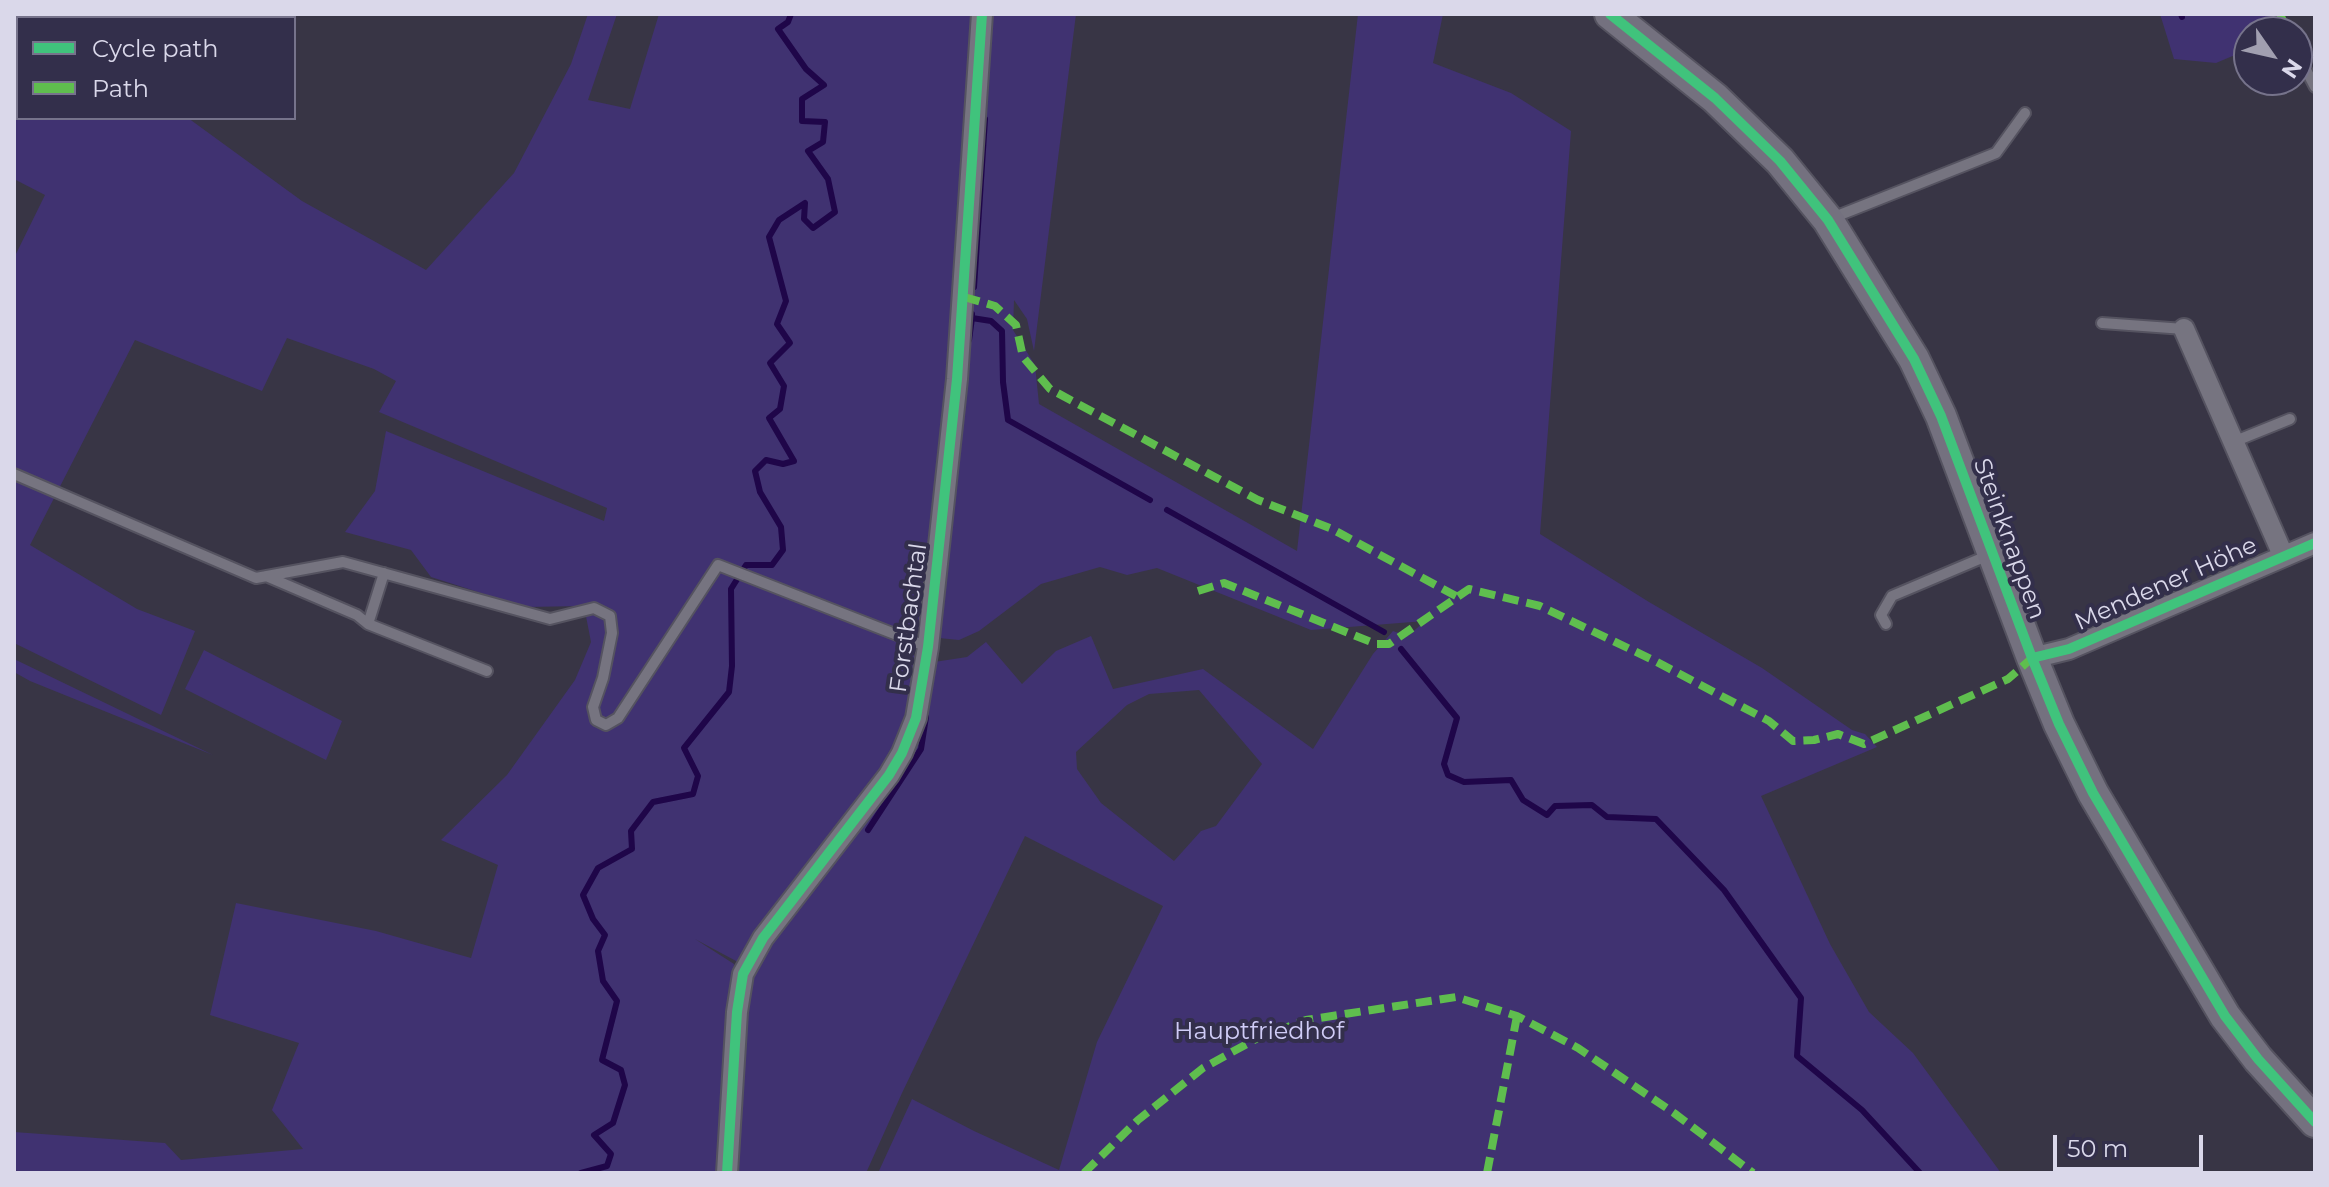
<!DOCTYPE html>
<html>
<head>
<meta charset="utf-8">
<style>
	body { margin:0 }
	#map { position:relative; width:2329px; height:1187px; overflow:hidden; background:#383545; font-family:Montserrat,sans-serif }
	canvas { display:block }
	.frame { position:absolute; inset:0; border:16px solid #dad8ea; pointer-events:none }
	.legend { position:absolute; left:16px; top:16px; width:280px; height:104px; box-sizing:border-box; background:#332f4b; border:2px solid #76738b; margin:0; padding:10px 14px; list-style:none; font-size:24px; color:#dad8ea }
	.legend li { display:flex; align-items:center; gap:16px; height:40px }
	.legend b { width:40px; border:2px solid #76738b }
	.north { position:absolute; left:2233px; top:16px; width:80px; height:80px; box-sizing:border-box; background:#332f4b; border:2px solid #76738b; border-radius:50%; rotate:124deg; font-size:22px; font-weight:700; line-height:32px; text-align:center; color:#dad8ea }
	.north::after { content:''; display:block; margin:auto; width:28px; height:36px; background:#a19fb0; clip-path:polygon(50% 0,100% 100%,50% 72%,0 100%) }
	.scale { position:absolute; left:2053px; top:1135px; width:150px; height:36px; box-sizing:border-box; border:4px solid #dad8ea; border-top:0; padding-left:10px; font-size:24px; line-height:28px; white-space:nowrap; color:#dad8ea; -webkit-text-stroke:6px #332f4b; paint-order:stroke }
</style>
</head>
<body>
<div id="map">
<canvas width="2329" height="1187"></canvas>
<div class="frame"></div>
<ul class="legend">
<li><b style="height:10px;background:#40c37c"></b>Cycle path</li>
<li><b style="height:10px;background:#5fbe4e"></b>Path</li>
</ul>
<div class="north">N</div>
<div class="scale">50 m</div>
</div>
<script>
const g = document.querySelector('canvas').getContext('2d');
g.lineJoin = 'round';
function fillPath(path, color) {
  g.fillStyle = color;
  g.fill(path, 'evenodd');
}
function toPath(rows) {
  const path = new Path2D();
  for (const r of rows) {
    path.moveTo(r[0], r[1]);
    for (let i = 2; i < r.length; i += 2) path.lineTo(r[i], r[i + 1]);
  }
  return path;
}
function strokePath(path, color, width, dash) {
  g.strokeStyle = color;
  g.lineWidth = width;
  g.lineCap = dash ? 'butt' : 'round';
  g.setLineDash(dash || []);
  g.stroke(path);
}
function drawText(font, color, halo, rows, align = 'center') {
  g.font = font + ' Montserrat,sans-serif';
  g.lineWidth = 8;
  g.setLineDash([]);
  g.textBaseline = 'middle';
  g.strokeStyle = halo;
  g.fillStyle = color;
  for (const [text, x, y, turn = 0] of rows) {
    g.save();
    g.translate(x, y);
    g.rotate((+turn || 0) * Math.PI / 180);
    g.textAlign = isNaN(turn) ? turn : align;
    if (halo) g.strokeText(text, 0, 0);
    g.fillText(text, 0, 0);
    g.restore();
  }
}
const green = toPath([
	[14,14,43,14,50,18,18,18,18,118,188,118,302,201,426,270,514,173,571,64,588,14,617,14,588,100,630,109,659,14,1076,14,1034,351,1027,319,1014,300,1013,330,1035,365,1039,404,1297,551,1358,14,1443,14,1433,63,1511,93,1571,131,1540,534,1649,602,1762,668,1852,730,1865,734,1877,747,1761,796,1830,944,1869,1012,1913,1053,2001,1173,878,1173,912,1099,974,1131,1059,1170,1097,1042,1163,906,1025,836,902,1093,866,1173,736,1173,751,969,695,939,734,964,724,1173,14,1173,14,1132,165,1143,181,1160,303,1149,272,1110,299,1043,210,1015,236,903,376,931,471,958,498,865,441,840,507,775,575,680,591,642,584,606,525,607,431,577,411,550,345,532,375,491,386,431,604,521,607,508,379,412,396,381,374,369,287,338,262,391,135,340,30,545,137,609,195,631,161,715,14,643,14,258,45,195,14,179],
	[1100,567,1127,575,1157,568,1311,630,1425,621,1408,636,1393,631,1373,654,1313,749,1203,669,1113,689,1091,636,1056,651,1022,684,986,642,967,657,934,662,918,661,902,637,924,618,939,638,959,640,979,631,1041,584],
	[1199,690,1262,764,1216,826,1201,831,1174,861,1101,803,1077,769,1076,752,1127,705,1149,694],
	[2160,14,2274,14,2285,32,2249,32,2249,49,2216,63,2174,59],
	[204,650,342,721,326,760,185,689],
	[14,659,213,755,30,681,14,672]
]);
const stream = toPath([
	[2181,14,2182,17],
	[974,287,985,119],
	[972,314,972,318,991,321,1002,331,1003,382,1008,420,1150,500],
	[969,340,972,318],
	[1167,510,1384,632],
	[1401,649,1457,718,1444,764,1448,775,1464,782,1511,780,1523,800,1547,815,1555,806,1592,805,1607,817,1656,819,1724,890,1801,998,1797,1056,1862,1110,1920,1173],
	[868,830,921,749,926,717],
	[581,1173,607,1166,611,1154,594,1135,613,1123,625,1085,621,1070,602,1060,617,1001,603,981,598,951,605,935,593,919,583,895,598,868,632,849,631,831,653,802,693,794,698,776,684,748,729,692,732,666,731,589,746,565,772,565,783,550,781,527,760,492,755,471,766,460,783,464,794,461,769,418,780,409,784,386,770,363,790,343,777,324,786,301,769,237,779,220,805,203,804,219,813,228,835,212,828,179,808,151,823,142,825,122,802,121,802,99,824,85,806,69,778,29,788,22,791,14]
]);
const lane = toPath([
	[36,14,38,18],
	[2297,53,2315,87],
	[14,87,18,80],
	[1832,218,1996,153,2025,113],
	[2102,323,2184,329],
	[2233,442,2290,419],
	[14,474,256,578,343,562,550,619,594,608,610,616,612,633,603,678,593,707,596,720,606,725,618,718,718,565,928,647],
	[266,576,357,615,368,624,487,671],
	[368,624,384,573],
	[1886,624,1881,615,1892,596,1989,555]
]);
const street = toPath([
	[2184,329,2283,555],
	[2032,658,2069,649,2315,543],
	[727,1173,737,1012,743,974,763,938,889,775,902,753,916,718,928,647,957,379,982,14]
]);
const secondary = toPath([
	[1610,14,1715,98,1780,161,1828,220,1914,359,1941,416,2032,658,2059,724,2093,793,2225,1016,2258,1059,2315,1122]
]);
const quiet = toPath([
	[2280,14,2288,32],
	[964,297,995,306,1016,325,1023,357,1050,389,1258,500,1332,529,1456,596],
	[1198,591,1224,583,1376,644,1389,644,1469,589,1540,606,1655,661,1769,721,1793,741,1814,740,1838,734,1864,744,2008,679,2032,658],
	[1084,1173,1138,1120,1203,1068,1256,1039,1306,1020,1456,997,1517,1016,1578,1048,1674,1113,1753,1173],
	[1487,1173,1517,1016]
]);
const cycleway = toPath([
	[1610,14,1715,98,1780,161,1828,220,1914,359,1941,416,2032,658,2059,724,2093,793,2225,1016,2258,1059,2315,1122],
	[2032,658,2069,649,2315,543],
	[727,1173,737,1012,743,974,763,938,889,775,902,753,916,718,928,647,957,379,982,14]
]);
const streetNames = [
	["Steinknappen",2009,539,70],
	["Mendener Höhe",2166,584,-24],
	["Forstbachtal",909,618,-82]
];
const parkNames = [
	["Hauptfriedhof",1259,1032]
];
fillPath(green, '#403271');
strokePath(stream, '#1f0649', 6);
strokePath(lane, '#555360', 14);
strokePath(street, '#555360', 24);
strokePath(secondary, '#555360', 34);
strokePath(lane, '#767480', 10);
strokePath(street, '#767480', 20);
strokePath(secondary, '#74717f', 30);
strokePath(quiet, '#5fbe4e', 8, [16, 8]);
strokePath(cycleway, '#40c37c', 10);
drawText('24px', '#dad8ea', '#332f4b', streetNames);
drawText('24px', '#d0ccf7', '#332f4b', parkNames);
</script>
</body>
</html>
